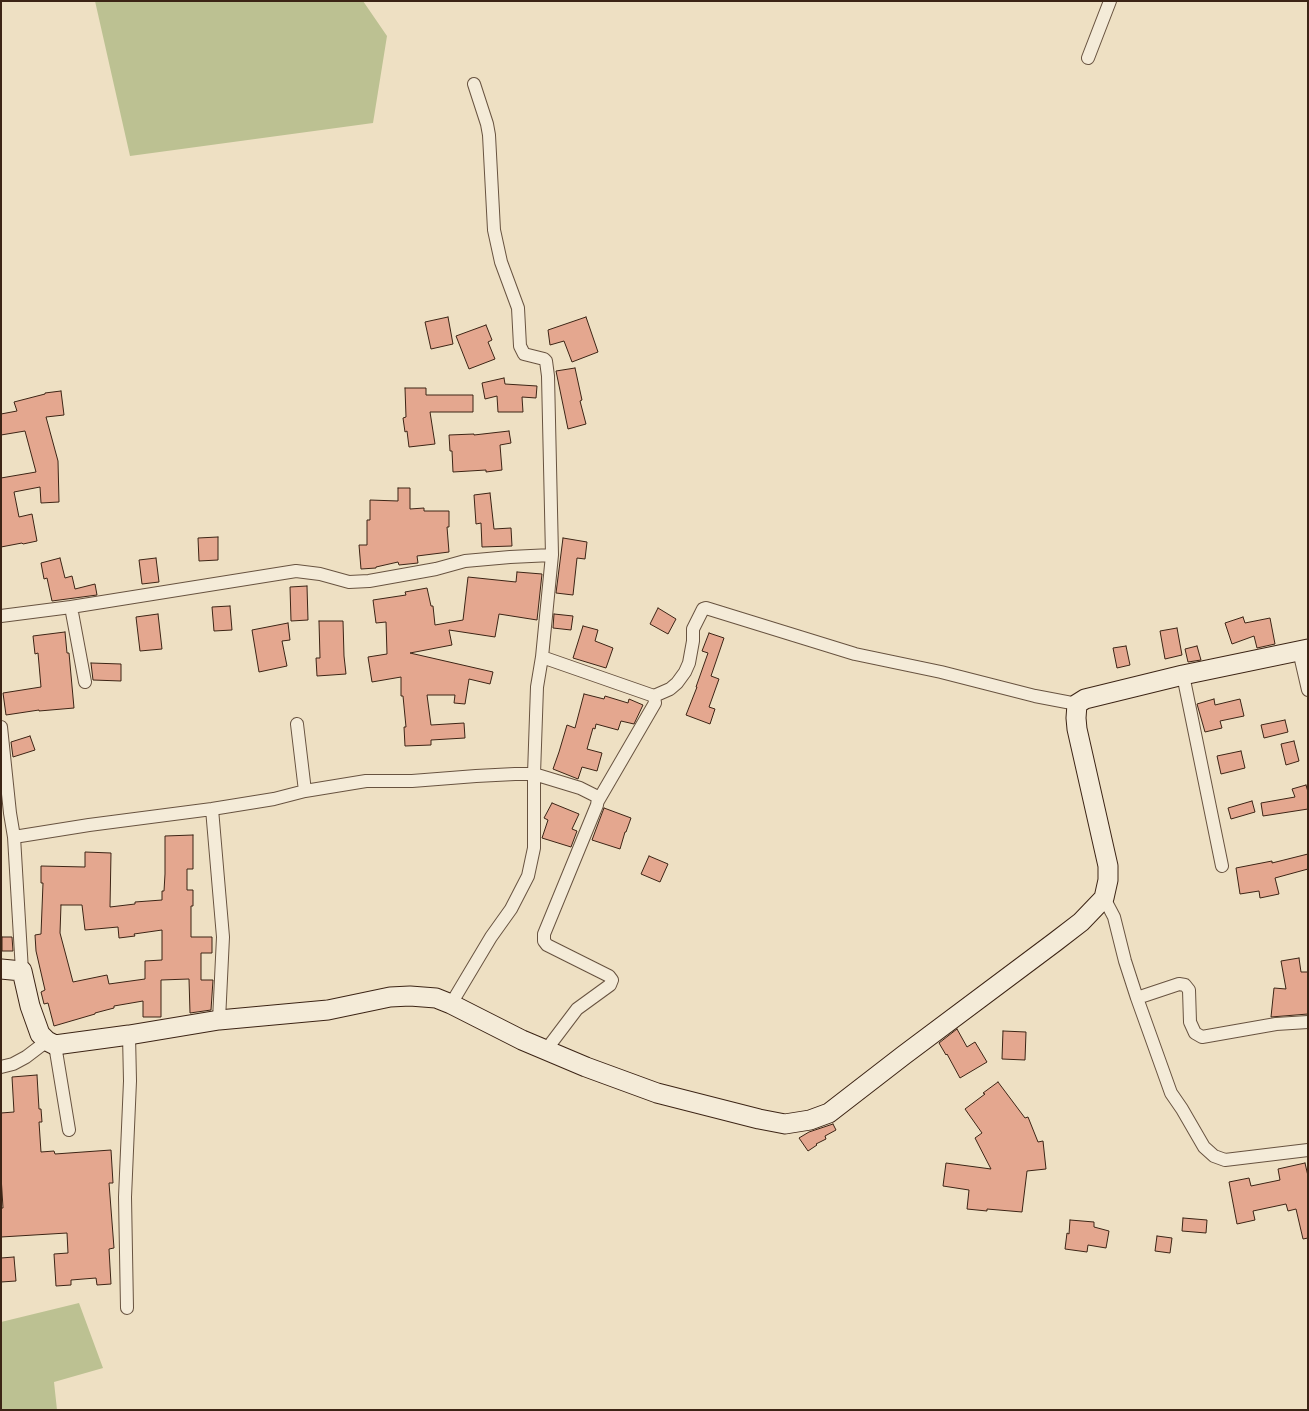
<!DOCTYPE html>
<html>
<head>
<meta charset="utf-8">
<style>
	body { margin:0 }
	#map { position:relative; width:1309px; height:1411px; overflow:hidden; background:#eee0c3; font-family:Alegreya,serif }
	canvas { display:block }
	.frame { position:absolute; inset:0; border:2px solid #3c2415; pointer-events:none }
</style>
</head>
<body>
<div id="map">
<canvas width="1309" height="1411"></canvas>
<div class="frame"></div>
</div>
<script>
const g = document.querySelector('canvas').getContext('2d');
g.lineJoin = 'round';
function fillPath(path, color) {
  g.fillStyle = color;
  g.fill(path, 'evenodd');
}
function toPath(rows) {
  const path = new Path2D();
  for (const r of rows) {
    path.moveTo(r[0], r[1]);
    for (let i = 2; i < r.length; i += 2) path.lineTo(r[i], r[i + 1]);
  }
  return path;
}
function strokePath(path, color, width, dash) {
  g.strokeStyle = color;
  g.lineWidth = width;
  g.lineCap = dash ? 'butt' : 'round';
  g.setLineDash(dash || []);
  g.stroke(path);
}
const green = toPath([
	[95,1,363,1,387,36,373,123,130,156],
	[79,1303,103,1368,54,1382,57,1410,1,1410,1,1322]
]);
const building = toPath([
	[448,317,453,344,431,349,425,322,448,317],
	[586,317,598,352,572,362,564,341,550,345,548,330,586,317],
	[486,325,492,340,488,342,495,359,469,369,456,336,486,325],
	[575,368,582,400,580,401,586,424,568,429,556,371,575,368],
	[504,378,505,384,537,386,536,398,522,397,523,412,498,412,497,396,485,399,482,383,504,378],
	[405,388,426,388,426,395,473,395,473,412,430,412,435,444,409,447,407,431,405,432,403,418,406,417,405,388],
	[61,391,64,415,46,417,58,461,59,502,41,503,40,487,14,492,19,517,32,514,37,541,23,544,22,543,1,547,1,478,36,472,25,431,1,435,1,414,17,411,14,402,45,394,45,393,61,391],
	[509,431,511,443,500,445,502,470,486,472,486,470,453,472,452,451,450,451,449,435,474,434,474,435,509,431],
	[398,488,410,488,410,509,424,508,424,511,449,511,449,527,447,527,449,552,417,556,418,563,399,565,398,562,376,567,376,568,361,569,359,545,367,545,367,520,370,520,370,500,398,501,398,488],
	[490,493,494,529,511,528,512,546,482,547,481,523,476,524,474,495,490,493],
	[218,537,218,560,199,561,198,538,218,537],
	[563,538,587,542,585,559,577,558,573,595,556,593,563,538],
	[60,558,65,578,72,576,75,589,95,584,97,595,52,601,47,578,44,579,41,563,60,558],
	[156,558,159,582,142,584,139,560,156,558],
	[517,572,542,574,537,620,499,614,495,637,449,630,452,645,410,653,493,672,490,684,469,679,465,704,454,703,455,695,427,695,431,725,464,723,465,738,431,740,431,745,405,746,404,727,406,727,403,696,401,696,401,677,372,682,368,657,387,654,386,622,376,623,373,600,406,595,405,592,427,588,431,606,433,606,435,625,463,620,468,577,516,582,517,572],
	[307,586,308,620,291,621,290,587,307,586],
	[230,606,232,630,214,631,212,607,230,606],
	[658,608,676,619,668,634,650,624,658,608],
	[158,614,162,649,140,651,136,617,158,614],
	[554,614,573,616,571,630,553,628,554,614],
	[1243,617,1245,623,1270,618,1275,644,1257,648,1254,636,1232,644,1225,623,1243,617],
	[319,621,343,621,344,656,346,674,317,676,316,658,320,658,319,621],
	[288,623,290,640,282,641,287,666,259,672,252,630,288,623],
	[583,626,598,630,595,641,613,648,606,668,573,658,583,626],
	[1177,628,1182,655,1165,659,1160,631,1177,628],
	[65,632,67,653,69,653,74,708,39,711,39,710,6,715,3,693,41,687,38,653,35,654,33,636,65,632],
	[709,633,724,638,711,676,719,679,709,707,715,709,710,724,686,715,697,687,696,687,708,653,702,651,709,633],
	[1126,646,1130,665,1117,668,1113,648,1126,646],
	[1197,646,1201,660,1188,662,1185,649,1197,646],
	[91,663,121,664,121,681,93,680,91,663],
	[584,694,604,699,605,696,628,703,629,699,643,705,634,724,621,721,618,730,596,724,595,729,593,728,587,749,602,753,597,771,582,767,578,779,553,769,559,752,567,725,575,728,584,694],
	[1214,699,1215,705,1240,699,1244,716,1220,721,1222,728,1205,732,1197,704,1214,699],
	[1285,720,1288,732,1264,738,1261,725,1285,720],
	[30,736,35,750,13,757,11,742,30,736],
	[1294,741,1299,761,1286,765,1281,744,1294,741],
	[1241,751,1245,768,1221,774,1217,756,1241,751],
	[1306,785,1308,792,1308,809,1263,816,1261,803,1295,797,1292,789,1306,785],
	[1252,801,1255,812,1231,819,1228,808,1252,801],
	[552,803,579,814,572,829,577,831,571,847,542,838,548,820,544,818,552,803],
	[604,808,631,818,626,832,625,832,620,849,592,840,604,808],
	[193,835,193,869,187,869,187,890,193,890,193,906,191,906,191,937,212,937,212,953,201,953,201,980,213,980,211,1010,190,1013,189,979,161,980,161,1017,143,1017,143,1001,114,1006,114,1008,95,1013,95,1014,54,1026,48,1003,44,1004,41,992,45,990,36,951,35,935,41,934,43,883,41,883,41,866,85,867,85,852,111,853,110,907,135,904,135,902,162,900,162,891,164,891,165,874,165,836,193,835],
	[61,905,82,905,85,930,118,927,119,938,135,936,134,934,162,930,162,960,145,961,145,979,109,984,107,975,73,982,60,933,61,905],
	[1308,854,1308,869,1275,878,1279,894,1260,898,1259,891,1240,894,1236,868,1272,861,1272,863,1308,854],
	[649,856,668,864,660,882,641,874,649,856],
	[2,937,12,937,13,951,2,951,2,937],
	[1299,958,1301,972,1308,972,1308,1014,1271,1017,1274,988,1286,989,1281,961,1299,958],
	[957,1029,967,1047,975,1042,987,1062,960,1078,947,1054,946,1055,939,1043,957,1029],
	[1003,1031,1026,1032,1025,1060,1002,1059,1003,1031],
	[37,1075,39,1109,41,1109,42,1122,39,1122,41,1152,54,1151,55,1154,111,1150,113,1183,109,1183,114,1248,109,1249,111,1284,97,1285,96,1278,71,1280,71,1285,56,1286,54,1254,68,1253,67,1233,1,1237,1,1208,3,1208,1,1176,1,1113,14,1112,12,1077,37,1075],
	[998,1082,1025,1118,1028,1117,1038,1142,1043,1141,1046,1169,1027,1171,1022,1212,987,1209,987,1211,967,1209,969,1190,943,1186,946,1163,991,1169,975,1138,982,1133,965,1109,985,1094,983,1093,998,1082],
	[833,1124,836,1130,825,1136,826,1139,816,1144,817,1145,808,1151,799,1138,809,1132,833,1124],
	[1305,1163,1308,1176,1308,1238,1303,1239,1296,1209,1288,1211,1286,1204,1253,1211,1255,1220,1237,1224,1229,1182,1249,1178,1251,1186,1280,1180,1278,1169,1305,1163],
	[1183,1218,1207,1220,1206,1233,1182,1231,1183,1218],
	[1070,1220,1094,1222,1094,1227,1109,1231,1106,1248,1088,1245,1087,1252,1065,1249,1067,1233,1069,1234,1070,1220],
	[1157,1236,1172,1238,1170,1253,1155,1251,1157,1236],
	[14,1257,16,1281,1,1282,1,1258,14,1257]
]);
const street = toPath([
	[1088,58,1110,1],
	[474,84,487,124,489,135,494,230,501,262,518,308,520,346,524,354,544,359,546,361,548,376,552,555,542,657],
	[71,607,85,682],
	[1,616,71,607,296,571,320,574,349,582,369,581,436,569,465,561,510,557,552,555],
	[1299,651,1308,690],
	[1183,675,1222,866],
	[297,724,305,791],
	[1,727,10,813,14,837,22,971],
	[598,801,655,703,654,696],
	[212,809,223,937,219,1020],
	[14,837,89,825,212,809,274,799,305,791,366,781,412,781,476,776,515,774,534,774,537,687,542,657,654,696,670,689,677,683,685,672,689,663,693,641,693,629,703,609,706,608,855,654,941,672,1035,696,1077,704],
	[1104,898,1114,917,1125,961,1137,998,1171,1093,1182,1109,1204,1147,1214,1156,1225,1160,1308,1150],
	[1137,998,1179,984,1185,985,1189,990,1190,1022,1195,1033,1202,1037,1276,1024,1308,1022],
	[451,1004,491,937,511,909,528,876,534,848,534,774,580,788,596,796,598,798,597,805,544,934,544,941,547,945,609,976,612,980,610,985,577,1009,546,1050],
	[55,1045,69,1130],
	[1,1067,13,1064,26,1057,47,1041],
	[127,1308,125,1197,130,1081,129,1035]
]);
const secondary = toPath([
	[1,969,22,971,30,1006,40,1034,47,1041,55,1045,129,1035,219,1020,328,1010,390,997,410,996,436,998,451,1004,522,1040,586,1067,657,1093,759,1119,785,1124,810,1120,829,1113,904,1055,1055,942,1081,922,1104,898,1108,880,1108,866,1077,729,1076,718,1077,704,1085,699,1183,675,1308,649]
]);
fillPath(green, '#bcc192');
fillPath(building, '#e4a78f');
strokePath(building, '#3c2415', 1);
strokePath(street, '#685340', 14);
strokePath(secondary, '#3c2415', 21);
strokePath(street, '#f4ebd8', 12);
strokePath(secondary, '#f4ebd8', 19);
</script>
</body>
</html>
